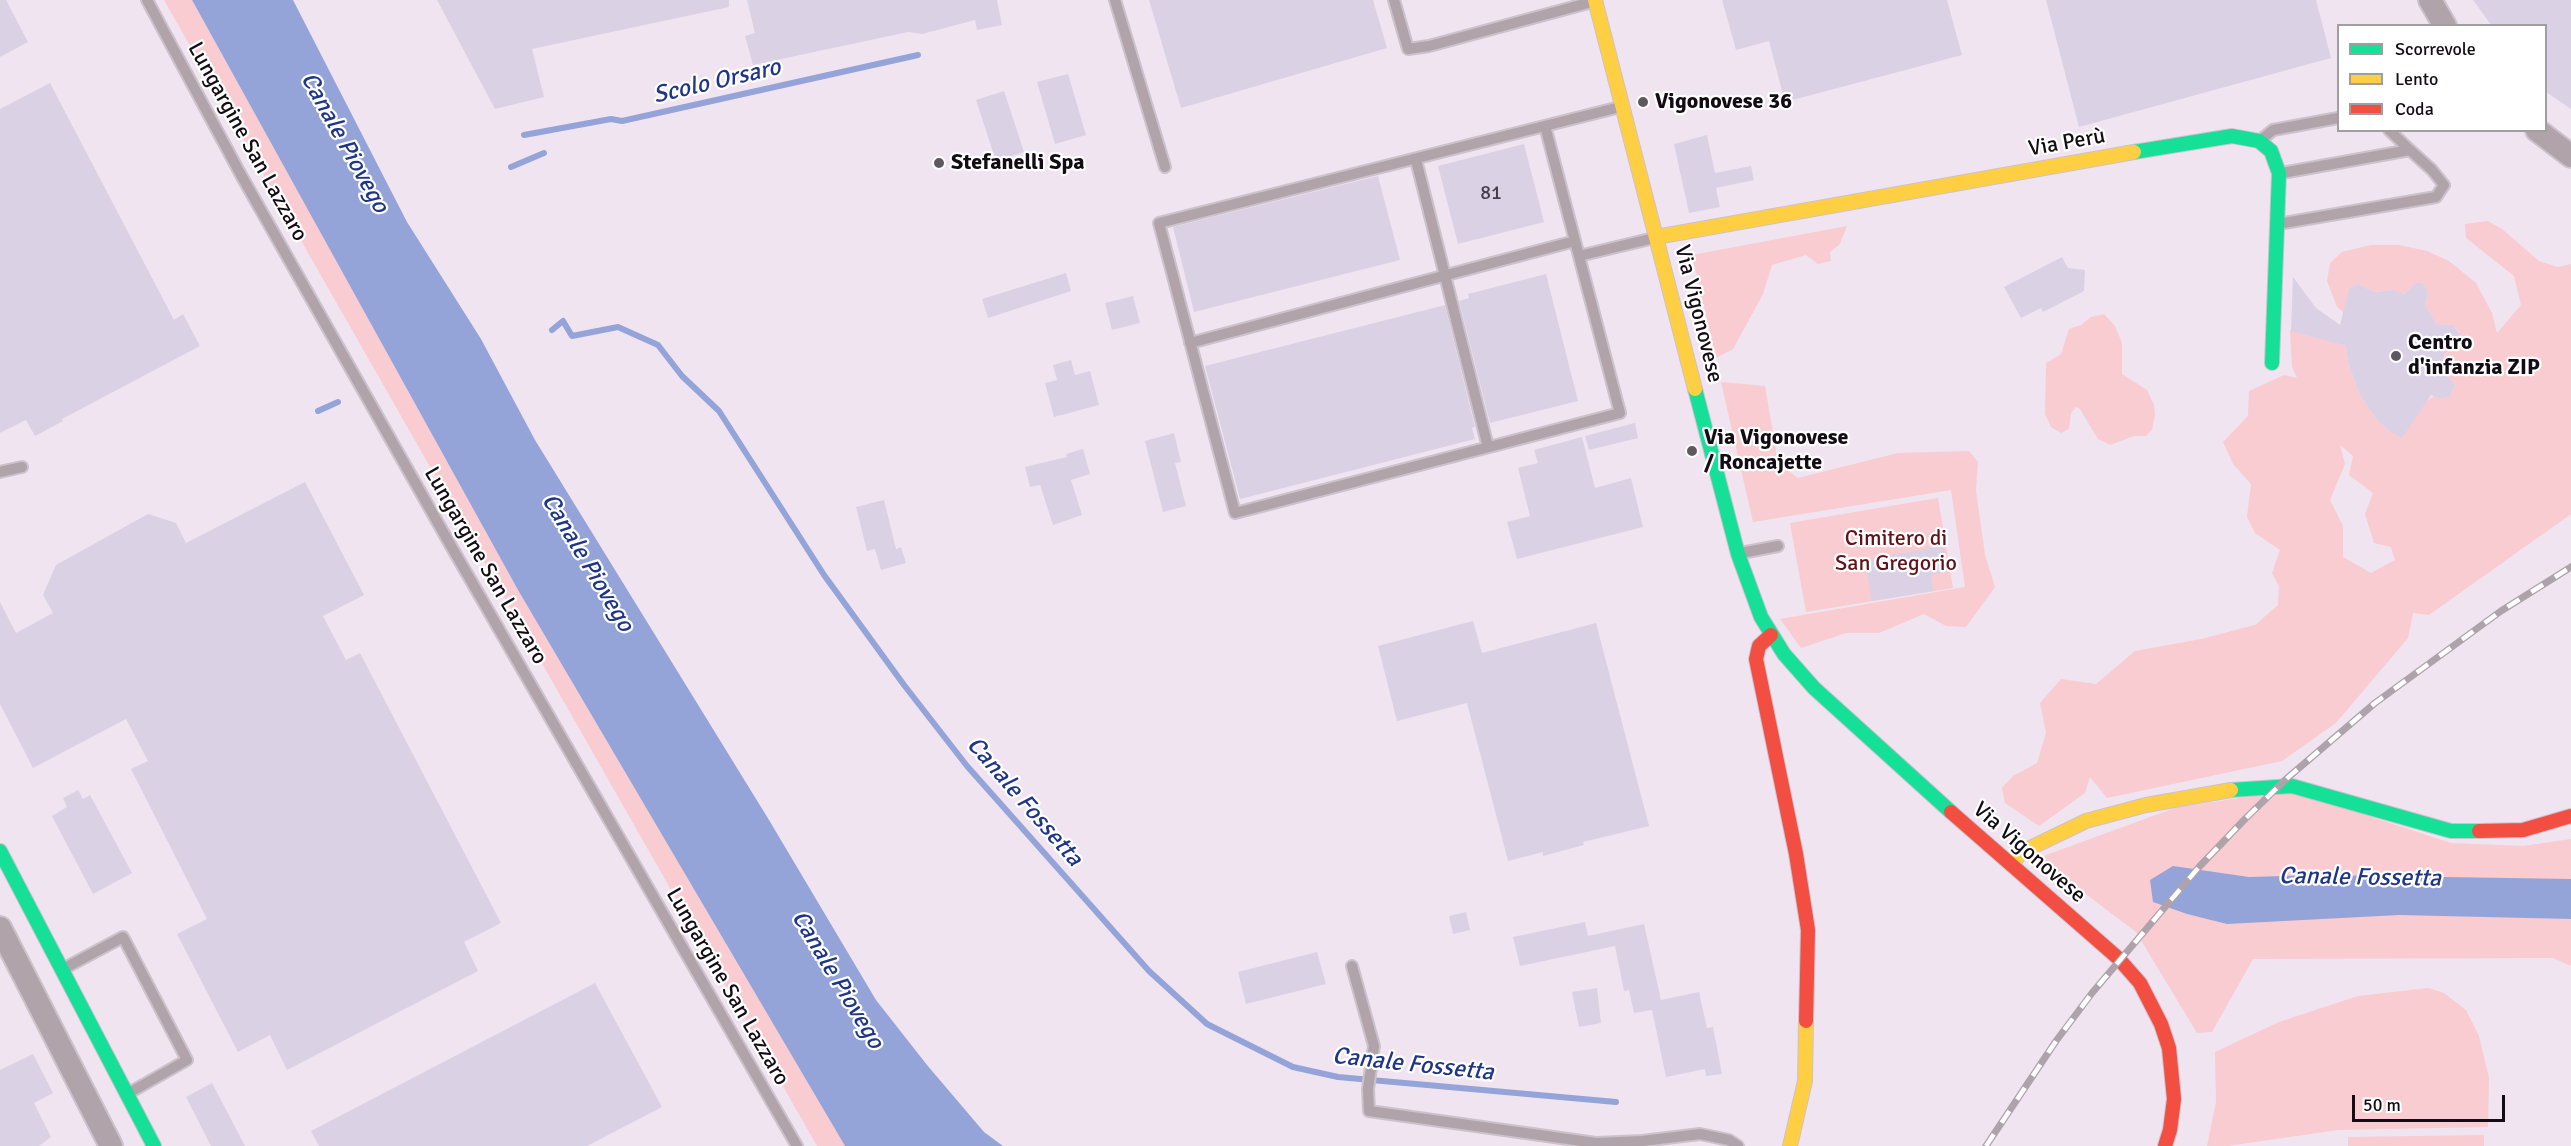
<!DOCTYPE html>
<html>
<head>
<meta charset="utf-8">
<style>
	body { margin:0 }
	#map { position:relative; width:2571px; height:1146px; overflow:hidden; background:#f0e4f0; font-family:Signika,sans-serif }
	canvas { display:block }
	.legend { position:absolute; left:2337px; top:24px; width:210px; height:108px; box-sizing:border-box; background:#fff; border:2px solid #a19ea1; margin:0; padding:8px 10px; list-style:none; font-size:18px; color:#130c14 }
	.legend li { display:flex; align-items:center; gap:12px; height:30px }
	.legend b { width:30px; border:2px solid #a19ea1 }
	.scale { position:absolute; left:2352px; top:1095px; width:153px; height:27px; box-sizing:border-box; border:3px solid #130c14; border-top:0; padding-left:8px; font-size:18px; line-height:21px; white-space:nowrap; color:#130c14; -webkit-text-stroke:4px #fff; paint-order:stroke }
</style>
</head>
<body>
<div id="map">
<canvas width="2571" height="1146"></canvas>
<ul class="legend">
<li><b style="height:8px;background:#16e098"></b>Scorrevole</li>
<li><b style="height:8px;background:#ffcf43"></b>Lento</li>
<li><b style="height:8px;background:#f24e42"></b>Coda</li>
</ul>
<div class="scale">50 m</div>
</div>
<script>
const g = document.querySelector('canvas').getContext('2d');
g.lineJoin = 'round';
function fillPath(path, color) {
  g.fillStyle = color;
  g.fill(path, 'evenodd');
}
function toPath(rows) {
  const path = new Path2D();
  for (const r of rows) {
    path.moveTo(r[0], r[1]);
    for (let i = 2; i < r.length; i += 2) path.lineTo(r[i], r[i + 1]);
  }
  return path;
}
function strokePath(path, color, width, dash) {
  g.strokeStyle = color;
  g.lineWidth = width;
  g.lineCap = dash ? 'butt' : 'round';
  g.setLineDash(dash || []);
  g.stroke(path);
}
function drawText(font, color, halo, rows, align = 'center') {
  g.font = font + ' Signika,sans-serif';
  g.lineWidth = 4.5;
  g.setLineDash([]);
  g.textBaseline = 'middle';
  g.strokeStyle = halo;
  g.fillStyle = color;
  for (const [text, x, y, turn = 0] of rows) {
    g.save();
    g.translate(x, y);
    g.rotate((+turn || 0) * Math.PI / 180);
    g.textAlign = isNaN(turn) ? turn : align;
    if (halo) g.strokeText(text, 0, 0);
    g.fillText(text, 0, 0);
    g.restore();
  }
}
const green = toPath([
	[164,0,192,0,518,590,845,1146,817,1146],
	[2488,221,2502,229,2539,261,2558,267,2571,264,2571,514,2429,615,2413,613,2408,638,2336,723,2282,761,2107,798,2090,777,2085,793,2039,826,2005,803,2002,788,2013,776,2037,763,2046,733,2040,703,2061,679,2096,684,2135,651,2201,639,2255,625,2278,605,2279,586,2272,573,2280,550,2255,533,2247,517,2251,484,2233,464,2223,442,2248,416,2249,391,2284,375,2297,378,2292,367,2290,330,2346,346,2348,363,2360,395,2377,420,2388,430,2434,396,2440,399,2450,396,2455,385,2444,371,2445,349,2455,341,2459,332,2453,325,2437,324,2425,306,2428,292,2423,283,2416,283,2404,294,2393,290,2374,292,2358,284,2349,290,2347,298,2349,317,2337,307,2327,281,2330,263,2342,252,2371,245,2399,245,2427,251,2449,261,2476,283,2492,313,2497,333,2521,305,2514,276,2466,238,2465,224],
	[2340,445,2353,456,2349,475,2373,493,2365,514,2374,543,2391,547,2395,560,2371,573,2343,557,2343,526,2330,500,2345,464],
	[1847,226,1840,244,1830,252,1831,261,1818,264,1806,255,1772,265,1763,294,1733,349,1716,358,1692,255],
	[2104,314,2115,326,2122,343,2122,374,2147,390,2154,405,2155,414,2152,430,2146,436,2134,436,2110,445,2098,439,2080,409,2076,407,2071,413,2069,429,2061,433,2051,427,2045,414,2046,363,2061,354,2069,329,2081,325,2091,317],
	[1721,382,1765,386,1778,463,1798,478,1898,453,1969,451,1978,462,1976,491,1985,555,1995,587,1966,627,1946,626,1924,614,1879,633,1846,633,1801,648,1780,619,1965,587,1951,490,1753,522],
	[1938,498,1953,588,1806,612,1790,523],
	[2289,790,2451,843,2523,846,2571,839,2571,966,2553,958,2253,959,2212,1032,2197,1033,2136,932,2038,858,2175,808],
	[2428,988,2444,993,2466,1010,2479,1036,2489,1078,2488,1127,2338,1130,2227,1146,2207,1146,2216,1102,2215,1052,2279,1022,2358,996],
	[2484,1135,2484,1146,2348,1146,2348,1137]
]);
const water = toPath([
	[192,0,293,0,407,222,481,339,535,440,769,820,876,1000,927,1065,984,1132,1003,1146,845,1146,518,590],
	[2173,866,2249,877,2319,875,2571,879,2571,919,2399,915,2227,924,2187,914,2153,902,2150,880]
]);
const stream = toPath([
	[524,135,611,119,622,121,918,55],
	[511,167,544,153],
	[552,330,563,321,572,336,618,327,658,345,682,376,719,411,824,575,904,685,967,766,1149,971,1207,1024,1293,1067,1338,1077,1616,1102],
	[318,411,338,402]
]);
const building = toPath([
	[0,0,6,0,28,42,0,57],
	[437,0,729,0,729,7,532,49,544,97,495,109],
	[747,0,997,0,1002,25,977,30,975,20,922,34,908,32,753,65,745,36,755,33],
	[1149,0,1373,0,1387,48,1181,108],
	[1722,0,1947,0,1962,55,1785,102,1769,41,1736,50],
	[2046,0,2316,0,2331,58,2079,127],
	[2473,0,2571,0,2571,109,2546,92,2546,26,2492,26],
	[1068,74,1086,135,1055,144,1037,82],
	[50,83,174,320,183,314,200,346,62,419,63,421,35,436,26,420,0,433,0,109],
	[1004,91,1024,152,996,161,976,100],
	[1707,135,1715,173,1751,166,1754,180,1716,188,1720,207,1689,213,1674,144],
	[1524,144,1544,222,1458,244,1438,166],
	[1378,176,1400,260,1194,312,1173,227],
	[2062,257,2068,268,2085,270,2084,291,2043,312,2041,308,2021,318,2004,287],
	[1066,273,1071,291,988,318,982,299],
	[1546,274,1578,401,1490,423,1459,301,1469,298,1468,294],
	[2293,277,2316,308,2340,325,2349,289,2358,284,2374,292,2394,290,2404,294,2416,283,2423,283,2428,292,2425,306,2437,324,2453,325,2459,333,2455,341,2445,349,2444,371,2455,385,2450,396,2440,399,2431,395,2402,438,2388,430,2377,420,2360,395,2348,363,2346,346,2291,331],
	[1133,296,1140,323,1112,330,1105,303],
	[1445,305,1475,427,1472,428,1475,439,1240,499,1205,366],
	[1071,360,1075,375,1090,371,1099,405,1054,417,1045,383,1057,380,1053,365],
	[1635,423,1638,438,1589,450,1585,436],
	[1174,433,1181,462,1175,463,1186,506,1163,512,1145,441],
	[1582,437,1595,488,1631,478,1643,527,1517,559,1507,522,1530,516,1518,468,1538,463,1534,450],
	[1083,449,1090,474,1071,480,1082,515,1053,525,1040,485,1030,487,1025,467,1067,457,1066,454],
	[305,482,364,595,323,616,346,660,360,653,501,923,464,942,478,971,287,1070,270,1035,238,1052,177,934,207,919,131,769,148,761,126,719,33,768,0,704,0,602,16,633,53,613,43,595,56,565,148,514,176,523,186,543],
	[884,500,896,549,901,547,906,563,881,570,875,549,867,551,856,507],
	[1943,546,1948,572,1931,575,1933,591,1872,601,1865,560],
	[1473,621,1482,653,1596,623,1649,826,1583,842,1584,845,1543,856,1543,852,1508,861,1467,703,1397,721,1378,646],
	[78,790,83,799,90,795,132,873,93,894,52,816,67,807,63,798],
	[1466,912,1470,930,1453,934,1449,916],
	[1585,922,1588,936,1644,924,1661,1000,1699,992,1707,1028,1713,1027,1722,1074,1706,1076,1705,1069,1666,1077,1652,1010,1634,1013,1629,990,1624,991,1615,946,1520,966,1513,937],
	[1317,952,1326,984,1246,1004,1238,972],
	[595,983,662,1107,587,1146,319,1146,311,1131],
	[1597,988,1601,1023,1579,1027,1572,992],
	[33,1054,53,1093,34,1103,51,1137,39,1146,0,1146,0,1070],
	[212,1083,245,1146,211,1146,186,1097]
]);
const lane = toPath([
	[147,0,241,175,451,546,797,1146],
	[1115,0,1165,167],
	[1394,0,1408,49,1429,46,1592,2],
	[1545,126,1620,413,1235,513,1159,223,1620,107],
	[2389,130,2410,150],
	[2262,139,2273,130,2338,118],
	[1416,160,1488,447],
	[2278,224,2436,197,2444,185,2432,170,2410,150,2282,173],
	[1579,256,1654,238],
	[1190,343,1575,241],
	[0,472,22,467],
	[1741,553,1778,546],
	[1352,966,1374,1046,1368,1089,1369,1111,1596,1143,1642,1141,1700,1134,1729,1140,1738,1146],
	[63,969,123,937,187,1060,129,1093]
]);
const street = toPath([
	[2430,0,2445,26],
	[2537,130,2571,156],
	[0,928,111,1146]
]);
const fast = toPath([
	[2134,152,2232,136,2259,141,2271,151,2279,173,2272,363],
	[1695,389,1738,554,1761,617,1784,654,1814,688,1951,812],
	[2231,790,2292,786,2451,831,2479,831],
	[0,851,154,1146]
]);
const slow = toPath([
	[1595,0,1695,389],
	[1656,237,2134,152],
	[2011,864,2022,852,2086,821,2146,805,2231,790],
	[1790,1146,1805,1081,1806,1021]
]);
const jam = toPath([
	[1771,635,1759,646,1756,659,1796,854,1808,930,1806,1021],
	[1951,812,2118,958,2140,983,2161,1024,2169,1048,2174,1099,2170,1130,2165,1146],
	[2479,831,2523,830,2571,816]
]);
const rail = toPath([
	[1986,1146,2056,1041,2092,993,2199,867,2245,819,2285,780,2375,703,2501,611,2571,567]
]);
const markers = [
	[1643,102,6,"#605861"],
	[939,163,6,"#605861"],
	[2396,356,6,"#605861"],
	[1692,451,6,"#605861"]
];
const numberNames = [
	["81",1491,194]
];
const poiNames = [
	["Vigonovese 36",1655,102],
	["Stefanelli Spa",951,163],
	["Centro",2408,343],
	["d'infanzia ZIP",2408,368],
	["Via Vigonovese",1704,438],
	["/ Roncajette",1704,463]
];
const streetNames = [
	["Lungargine San Lazzaro",247,142,61],
	["Via Perù",2067,143,-10],
	["Via Vigonovese",1698,314,76],
	["Lungargine San Lazzaro",485,566,60],
	["Via Vigonovese",2029,853,41],
	["Lungargine San Lazzaro",727,987,60]
];
const parkNames = [
	["Cimitero di",1896,539],
	["San Gregorio",1896,564]
];
const waterNames = [
	["Scolo Orsaro",717,82,-13],
	["Canale Piovego",344,143,61],
	["Canale Piovego",587,563,59],
	["Canale Fossetta",1024,802,49],
	["Canale Fossetta",2360,878,1],
	["Canale Piovego",837,980,59],
	["Canale Fossetta",1413,1065,6]
];
fillPath(green, '#f8ccd0');
fillPath(water, '#95a4d8');
strokePath(stream, '#95a4d8', 6);
fillPath(building, '#dad1e5');
strokePath(lane, '#ccc2cc', 14);
strokePath(street, '#ccc2cc', 26);
strokePath(fast, '#ccc2cc', 16);
strokePath(slow, '#ccc2cc', 16);
strokePath(jam, '#ccc2cc', 16);
strokePath(lane, '#b0a3a9', 10);
strokePath(street, '#b0a3a9', 22);
strokePath(fast, '#16e098', 14);
strokePath(slow, '#ffcf43', 14);
strokePath(jam, '#f24e42', 14);
strokePath(rail, '#aea3aa', 7);
strokePath(rail, '#fff', 4.5, [14]);
for (const [x, y, r, color] of markers) {
  const dot = new Path2D();
  dot.arc(x, y, r, 0, 2 * Math.PI);
  g.fillStyle = color;
  g.fill(dot);
  strokePath(dot, '#fff', 2);
}
drawText('20px', '#453d48', null, numberNames);
drawText('bold 22px', '#130c14', '#fff', poiNames, 'left');
drawText('22px', '#130c14', '#fff', streetNames);
drawText('22px', '#621219', '#fff', parkNames);
drawText('italic 24px', '#1f3687', '#fff', waterNames);
</script>
</body>
</html>
